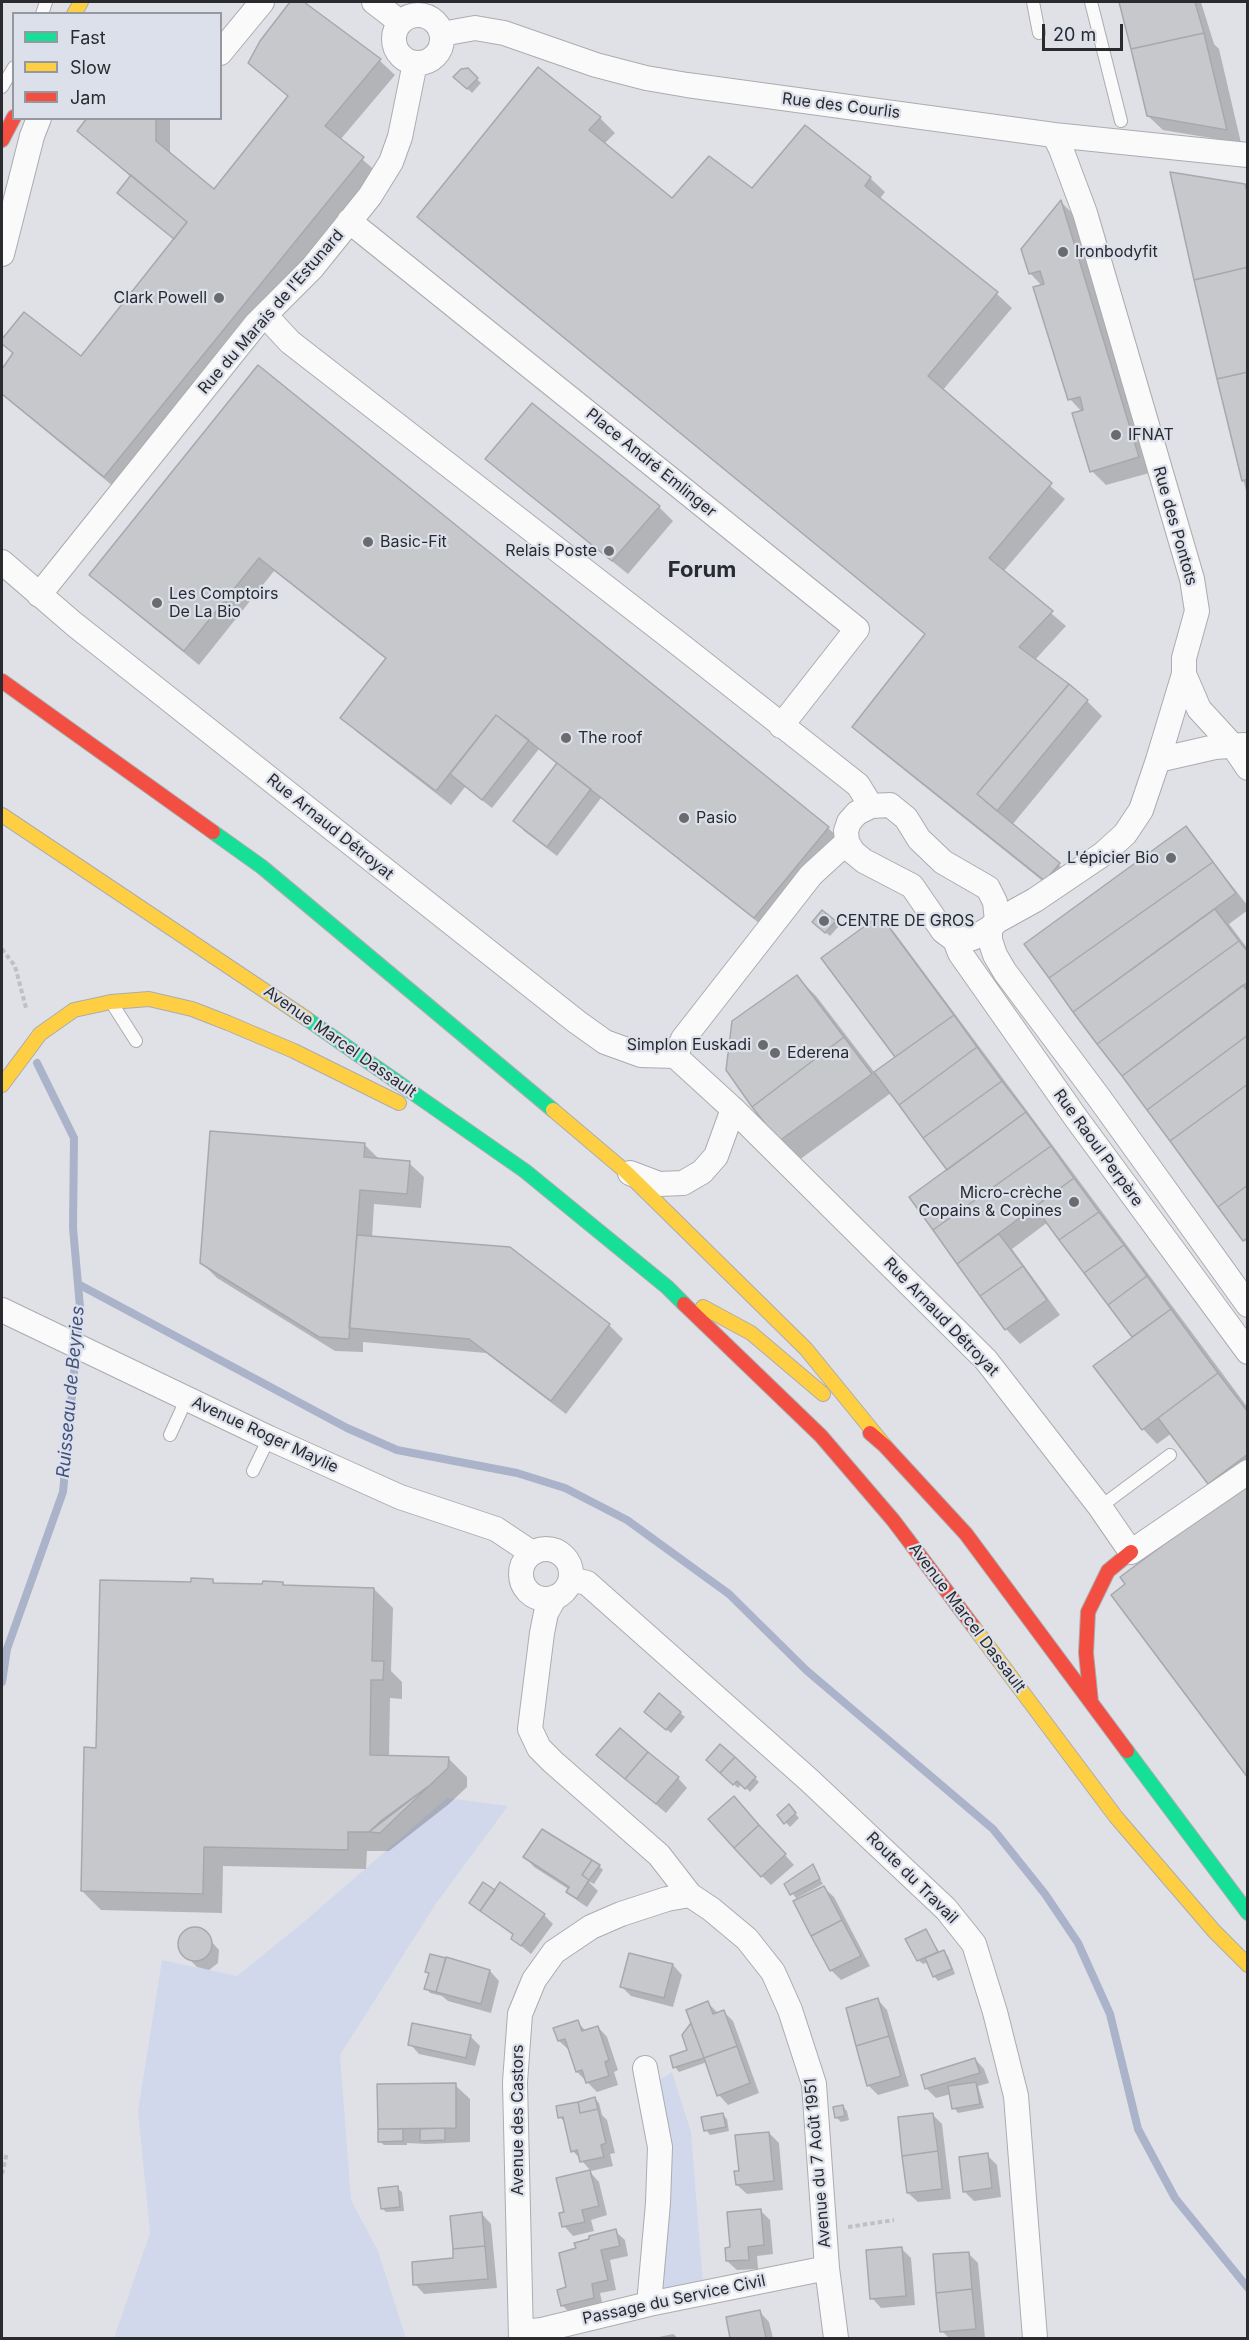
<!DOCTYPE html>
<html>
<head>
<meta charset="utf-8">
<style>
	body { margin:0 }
	#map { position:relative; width:1249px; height:2340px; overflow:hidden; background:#e0e1e6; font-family:Inter,sans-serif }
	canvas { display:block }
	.frame { position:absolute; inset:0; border:3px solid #2a2b2f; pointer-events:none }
	.legend { position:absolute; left:12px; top:12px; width:210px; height:108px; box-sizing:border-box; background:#dce0ea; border:2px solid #95989f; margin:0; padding:8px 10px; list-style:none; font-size:18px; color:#2a2b2f }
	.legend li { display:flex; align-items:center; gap:12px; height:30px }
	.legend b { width:30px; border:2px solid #95989f }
	.scale { position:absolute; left:1042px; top:24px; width:81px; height:27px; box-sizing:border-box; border:3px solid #2a2b2f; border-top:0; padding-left:8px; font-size:18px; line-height:21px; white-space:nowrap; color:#2a2b2f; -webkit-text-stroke:4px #dce0ea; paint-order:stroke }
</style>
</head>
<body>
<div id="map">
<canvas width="1249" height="2340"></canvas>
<div class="frame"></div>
<ul class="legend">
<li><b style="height:8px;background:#16e098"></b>Fast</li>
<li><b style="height:8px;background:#ffcf43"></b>Slow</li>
<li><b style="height:8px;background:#f24e42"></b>Jam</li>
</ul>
<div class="scale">20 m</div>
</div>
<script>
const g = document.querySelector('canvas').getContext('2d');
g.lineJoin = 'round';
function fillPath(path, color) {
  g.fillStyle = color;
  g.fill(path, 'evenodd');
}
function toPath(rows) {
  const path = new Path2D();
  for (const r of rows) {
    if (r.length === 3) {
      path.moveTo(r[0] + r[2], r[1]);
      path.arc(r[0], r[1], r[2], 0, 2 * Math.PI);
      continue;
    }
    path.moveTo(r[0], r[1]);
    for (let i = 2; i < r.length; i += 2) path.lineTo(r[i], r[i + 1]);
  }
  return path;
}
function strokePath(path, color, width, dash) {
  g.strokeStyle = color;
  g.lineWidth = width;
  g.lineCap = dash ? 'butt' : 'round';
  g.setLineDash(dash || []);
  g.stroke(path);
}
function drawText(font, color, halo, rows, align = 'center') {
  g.font = font + ' Inter,sans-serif';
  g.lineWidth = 4.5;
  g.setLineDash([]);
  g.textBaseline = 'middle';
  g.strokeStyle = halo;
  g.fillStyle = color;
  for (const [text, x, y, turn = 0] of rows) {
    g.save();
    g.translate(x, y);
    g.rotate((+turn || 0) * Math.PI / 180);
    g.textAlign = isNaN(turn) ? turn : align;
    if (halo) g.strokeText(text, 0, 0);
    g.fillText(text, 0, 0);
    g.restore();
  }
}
const green = toPath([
	[447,1798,508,1806,435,1905,340,2055,351,2200,378,2251,406,2338,114,2338,150,2233,138,2111,162,1960,237,1976,305,1921],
	[672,2072,691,2132,703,2284,665,2293,659,2283,656,2082]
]);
const shadow = toPath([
	[292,2,301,2,380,61,395,75,340,140,378,173,119,491,2,395,2,371,14,355,2,341,25,314,81,358,175,240,119,193,131,177,79,131,89,118,170,118,170,155,214,191,289,97,250,63,262,42],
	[1121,2,1201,2,1214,44,1219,49,1241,143,1163,130,1148,116],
	[538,69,600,118,615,133,604,144,672,201,870,178,885,192,879,200,997,294,1012,308,942,391,1065,499,1003,572,1066,626,1034,661,1087,701,1102,716,1012,825,1074,878,1060,895,868,741,854,727,926,635,434,232,419,217],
	[467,70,481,83,472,93,455,77],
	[1244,185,1248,188,1248,499,1219,378],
	[1061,202,1075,216,1153,472,1106,485,1092,471,1082,412,1070,399,1042,286,1030,273],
	[259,367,828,828,843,842,769,931,601,798,557,856,524,831,515,821,558,765,539,749,492,808,465,787,451,805,357,732,342,717,387,660,274,571,199,665,106,589,91,574],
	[487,458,659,507,673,521,628,574,502,473],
	[1186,828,1248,906,1248,910,1229,924,1248,949,1248,1244,1026,945],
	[879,917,894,932,1248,1408,1248,1479,1224,1497,1209,1483,1172,1433,1157,1444,1143,1429,1134,1338,1048,1222,1012,1249,1060,1315,1020,1344,1006,1329,911,1198,949,1170,891,1093,799,1160,780,1140,797,977,816,996,875,1073,897,1058,823,958],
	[835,922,839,926,830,936,818,926],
	[364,1144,379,1159,409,1163,424,1177,421,1208,374,1204,372,1238,609,1325,623,1339,566,1414,486,1353,363,1342,363,1352,335,1351,217,1278,202,1263],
	[212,1580,217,1585,264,1586,283,1583,286,1586,374,1589,393,1608,391,1671,402,1682,402,1699,390,1698,389,1757,448,1758,467,1777,467,1787,449,1804,389,1851,367,1851,366,1869,223,1866,222,1913,101,1910,82,1891,97,1749,192,1584],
	[659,1695,685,1717,671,1733,650,1716],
	[721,1746,759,1782,750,1792,742,1784,738,1788,708,1760],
	[608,1764,678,1778,687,1788,666,1813],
	[789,1806,799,1818,790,1827,779,1815],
	[743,1808,794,1865,771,1885,762,1876],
	[525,1857,599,1866,603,1870,594,1884,588,1881,598,1891,587,1907,578,1901,568,1892,570,1890,534,1867],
	[812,1866,823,1884,797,1898,798,1901,824,1888,834,1897,870,1966,841,1980,831,1970,795,1902,798,1901,786,1884],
	[486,1915,544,1915,553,1924,531,1954,513,1939,514,1936],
	[188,1930,200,1930,210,1940,219,1950,218,1963,209,1970,197,1967,187,1957,181,1950,181,1937],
	[926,1931,940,1953,943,1952,948,1956,955,1974,938,1981,934,1976,928,1962,923,1964,918,1960],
	[630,1955,673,1965,682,1975,673,2007,631,1996,622,1987],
	[427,1971,490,1971,499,1981,491,2013,448,2001,442,1996,430,1993,426,1988,430,1975],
	[878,2000,887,2010,909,2086,878,2095,868,2085],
	[708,2003,718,2013,724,2012,733,2021,759,2093,728,2105,719,2095,707,2062,679,2072,675,2067,672,2057,689,2051,695,2029],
	[577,2022,586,2031,598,2027,607,2037,618,2070,614,2072,618,2085,597,2092,577,2072,569,2050,559,2041],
	[470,2036,480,2046,475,2066,419,2054,410,2044],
	[975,2059,984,2069,989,2083,978,2086,984,2108,958,2113,954,2108,951,2094,936,2098,926,2088],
	[455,2085,470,2099,470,2142,426,2144,407,2143,407,2145,384,2145,379,2141,378,2086],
	[595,2099,599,2103,602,2115,607,2120,615,2153,610,2154,613,2166,591,2171,573,2151,566,2124,560,2117],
	[843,2107,847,2111,849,2120,841,2122,836,2117],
	[723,2115,727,2119,729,2131,710,2135,706,2130],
	[933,2115,942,2124,951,2199,918,2202,908,2193],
	[769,2133,779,2143,783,2190,747,2194,737,2185,741,2172],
	[987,2155,997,2165,1001,2197,974,2201,964,2191],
	[590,2172,599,2182,607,2215,591,2220,594,2231,573,2236,564,2226],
	[397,2188,402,2192,404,2211,386,2212,382,2208],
	[760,2210,770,2220,773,2254,757,2256,758,2269,737,2270,727,2261,732,2249],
	[482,2214,491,2224,497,2288,424,2294,415,2284,455,2259],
	[615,2231,625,2240,628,2256,610,2260,616,2290,600,2293,603,2307,572,2315,562,2305,578,2249,591,2240],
	[901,2248,911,2258,915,2305,881,2308,872,2298],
	[968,2253,978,2263,985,2338,949,2338,942,2331],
	[760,2312,769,2322,773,2338,732,2338,728,2318],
	[673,2334,678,2338,654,2338]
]);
const stream = toPath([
	[78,1284,347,1428,397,1450,517,1473,565,1488,627,1520,729,1594,806,1670,993,1829,1045,1894,1078,1943,1110,2014,1138,2129,1175,2198,1248,2288],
	[2,1682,7,1649,63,1492,80,1307,73,1228,74,1138,37,1063]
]);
const building = toPath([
	[290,2,304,2,381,59,325,126,364,157,104,477,2,394,2,369,13,353,2,344,2,339,24,312,81,356,187,222,77,131,87,118,156,118,156,141,214,189,288,96,248,63,260,41,290,2],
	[1119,2,1195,2,1204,33,1131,49,1119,2],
	[1204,33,1227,130,1147,116,1131,49,1204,33],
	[538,67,601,117,589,130,672,198,709,156,752,188,805,125,871,177,865,186,998,292,928,376,1052,483,989,558,1053,611,1019,647,1069,684,977,794,1060,863,1045,881,852,727,925,634,417,217,538,67],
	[468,68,478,78,467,89,453,77,461,69,468,68],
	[1170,172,1245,184,1248,195,1248,267,1194,280,1170,172],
	[131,175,187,222,174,239,117,193,131,175],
	[1061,200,1139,457,1090,472,1072,413,1083,410,1080,397,1068,400,1033,287,1044,284,1040,271,1029,274,1021,249,1061,200],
	[1248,267,1248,372,1217,379,1194,280,1248,267],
	[258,365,829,827,754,918,496,715,436,791,340,718,386,658,259,558,184,651,89,575,258,365],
	[1248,372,1248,479,1242,481,1217,379,1248,372],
	[532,403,660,506,612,561,485,459,532,403],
	[1069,684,1088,700,997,811,977,794,1069,684],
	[496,715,529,740,482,800,450,774,496,715],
	[557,763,591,789,547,847,513,821,557,763],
	[1186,826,1213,862,1049,978,1024,944,1186,826],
	[1213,862,1236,893,1073,1012,1049,978,1213,862],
	[1215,909,1239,941,1097,1044,1073,1012,1215,909],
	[822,910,836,921,825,933,812,922,822,910],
	[880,915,954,1015,895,1057,821,958,880,915],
	[1239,941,1248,952,1248,982,1122,1076,1097,1044,1239,941],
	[797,975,844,1037,752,1107,726,1070,732,1021,797,975],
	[1243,985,1248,992,1248,1035,1147,1110,1122,1076,1243,985],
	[954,1015,977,1047,899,1105,874,1072,954,1015],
	[1248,1035,1248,1084,1170,1141,1147,1110,1248,1035],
	[844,1037,872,1074,779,1141,752,1107,844,1037],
	[977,1047,1002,1081,923,1138,899,1105,977,1047],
	[1002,1081,1026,1112,947,1170,923,1138,1002,1081],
	[1248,1084,1248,1185,1218,1207,1170,1141,1248,1084],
	[1026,1112,1051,1146,933,1230,909,1197,1026,1112],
	[210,1131,365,1143,364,1157,410,1161,407,1194,360,1190,349,1339,319,1337,200,1263,210,1131],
	[1051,1146,1074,1178,957,1264,933,1230,1051,1146],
	[1074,1178,1099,1212,1059,1240,1035,1207,1074,1178],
	[1248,1185,1248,1238,1243,1241,1218,1207,1248,1185],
	[1099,1212,1124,1245,1084,1273,1059,1240,1099,1212],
	[999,1234,1023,1266,980,1296,957,1264,999,1234],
	[357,1235,510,1247,610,1324,551,1401,469,1339,349,1328,357,1235],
	[1124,1245,1147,1276,1108,1305,1084,1273,1124,1245],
	[1023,1266,1047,1300,1005,1330,980,1296,1023,1266],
	[1147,1276,1171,1309,1132,1337,1108,1305,1147,1276],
	[1171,1309,1218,1373,1142,1430,1093,1366,1171,1309],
	[1218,1373,1248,1412,1248,1454,1208,1484,1158,1418,1218,1373],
	[1248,1482,1248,1778,1111,1595,1125,1584,1120,1577,1248,1482],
	[191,1578,213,1579,213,1583,262,1584,263,1581,283,1582,283,1585,374,1588,372,1661,384,1661,383,1680,371,1680,370,1755,449,1757,448,1768,430,1785,369,1832,348,1832,348,1850,204,1847,203,1894,81,1891,84,1747,96,1748,100,1580,191,1582,191,1578],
	[659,1693,681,1712,666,1730,644,1712,659,1693],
	[620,1728,648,1752,625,1779,596,1755,620,1728],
	[720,1744,735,1757,720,1773,706,1760,720,1744],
	[648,1752,679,1777,656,1804,625,1779,648,1752],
	[735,1757,756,1777,745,1789,737,1781,733,1785,720,1773,735,1757],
	[430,1785,380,1833,369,1832,382,1820,430,1785],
	[734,1796,759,1825,734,1848,708,1819,734,1796],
	[789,1804,796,1813,784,1824,777,1815,789,1804],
	[759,1825,786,1854,761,1877,734,1848,759,1825],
	[542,1829,592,1860,582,1875,589,1880,577,1899,566,1892,569,1887,523,1857,542,1829],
	[592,1860,600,1865,589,1880,582,1875,592,1860],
	[813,1864,820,1879,790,1895,784,1884,813,1864],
	[483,1882,495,1890,480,1911,469,1903,483,1882],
	[500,1882,545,1914,521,1946,511,1939,513,1934,480,1911,500,1882],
	[824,1886,842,1920,811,1936,793,1901,824,1886],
	[842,1920,861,1956,830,1971,811,1936,842,1920],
	[195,1944,17],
	[926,1929,938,1952,917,1961,905,1939,926,1929],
	[944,1950,952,1969,933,1977,925,1958,944,1950],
	[629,1953,673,1964,664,1998,620,1987,629,1953],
	[430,1954,446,1958,436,1992,424,1989,429,1973,425,1972,430,1954],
	[446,1957,490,1970,481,2004,436,1992,446,1957],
	[878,1998,889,2036,856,2046,846,2008,878,1998],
	[708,2001,713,2014,724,2010,737,2046,704,2058,686,2010,708,2001],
	[578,2020,582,2031,598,2026,609,2060,605,2062,609,2076,586,2083,582,2070,576,2072,565,2039,558,2041,553,2028,578,2020],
	[412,2023,471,2035,466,2058,408,2045,412,2023],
	[691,2023,704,2058,673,2068,670,2056,687,2050,682,2035,691,2023],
	[889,2036,901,2076,867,2086,856,2046,889,2036],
	[737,2046,750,2083,717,2096,704,2058,737,2046],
	[975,2058,980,2073,925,2089,921,2075,975,2058],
	[976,2082,980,2104,952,2109,948,2086,976,2082],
	[456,2083,456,2128,378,2129,377,2084,456,2083],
	[595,2097,598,2109,580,2113,578,2102,595,2097],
	[578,2102,580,2113,598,2109,606,2143,601,2145,604,2157,580,2162,577,2150,571,2152,563,2117,558,2118,556,2106,578,2102],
	[843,2105,845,2116,835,2118,833,2107,843,2105],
	[723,2113,726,2127,704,2131,701,2117,723,2113],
	[933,2113,938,2151,902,2156,898,2117,933,2113],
	[445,2128,445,2140,420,2141,420,2129,445,2128],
	[378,2129,403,2129,403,2141,378,2142,378,2129],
	[769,2132,774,2181,736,2185,734,2171,739,2171,735,2135,769,2132],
	[938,2151,942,2189,907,2193,902,2156,938,2151],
	[988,2153,992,2188,963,2192,959,2157,988,2153],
	[590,2170,599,2206,582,2210,585,2222,562,2227,559,2213,564,2212,556,2178,590,2170],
	[398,2186,400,2207,381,2209,378,2188,398,2186],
	[761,2209,764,2245,748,2247,749,2260,726,2261,725,2248,730,2247,727,2212,761,2209],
	[482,2212,485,2246,453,2249,450,2216,482,2212],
	[616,2229,620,2246,601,2250,608,2280,592,2284,594,2298,561,2306,557,2290,566,2287,559,2253,576,2248,574,2243,589,2239,589,2236,616,2229],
	[485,2246,488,2279,413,2285,412,2262,453,2258,453,2249,485,2246],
	[902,2247,906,2296,870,2299,866,2250,902,2247],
	[969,2252,972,2289,936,2293,933,2254,969,2252],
	[972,2289,976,2329,940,2332,936,2293,972,2289],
	[760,2310,766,2338,730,2338,726,2317,760,2310]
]);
const path = toPath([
	[2,949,15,966,26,1008],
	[2,2174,7,2152],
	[848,2227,894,2220]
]);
const lane = toPath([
	[1033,2,1039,33],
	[1091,2,1121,121],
	[42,14,46,2],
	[2,87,14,67],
	[113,1005,136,1041],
	[170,1435,187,1398],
	[253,1471,269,1438],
	[1100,1507,1170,1455]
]);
const street = toPath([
	[374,2,400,22],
	[418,39,24],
	[442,34,475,28,504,33,596,65,646,78,687,85,1054,135,1248,155],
	[220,53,262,2],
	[1054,135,1061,149,1085,213,1192,579,1197,611,1184,658,1184,674,1199,709,1233,746,1248,768],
	[349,221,857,629,781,726],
	[2,254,32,136,39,118],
	[265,315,290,342,679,644,858,785,871,806],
	[2,562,74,624,577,1022,605,1042,641,1055,675,1056,733,1109,986,1360,1100,1507,1131,1552,1248,1472],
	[39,595,256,324,312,268,370,196,391,162,400,137,415,63],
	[1158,760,1184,674],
	[890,805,906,818,919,839,943,862,988,888,995,902,997,921,990,928,973,938,955,940,943,931,912,886,864,861,853,852,847,842,846,831,849,822,857,813,871,806,890,805],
	[997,921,1035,900,1103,854,1125,834,1141,810,1158,760,1215,747,1244,745],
	[990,928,990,940,995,955,1005,972,1100,1099,1248,1305],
	[955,940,960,953,1076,1118,1248,1352],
	[675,1056,683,1039,811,875,847,842],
	[630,1173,659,1184,683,1183,702,1172,716,1156,733,1109],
	[2,1310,269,1438,400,1497,496,1529,532,1553],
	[546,1574,25],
	[571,1579,587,1583,809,1780,946,1909,974,1944,995,2012,1016,2096,1035,2338],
	[555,1597,546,1613,542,1633,530,1729,539,1748,553,1762,659,1855,690,1895,711,1909,747,1939,773,1972,790,2010,814,2084,827,2268,836,2338],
	[645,2068,660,2147,658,2203,649,2304],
	[521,2332,542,2330,649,2304,827,2268],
	[521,2338,515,2082,520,2014,534,1980,554,1952,591,1927,621,1914,667,1899,690,1895]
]);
const fast = toPath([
	[213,832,262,867,553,1110],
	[307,1019,525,1171,667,1287,684,1304],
	[1127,1751,1248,1913]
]);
const slow = toPath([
	[74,14,81,2],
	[2,815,307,1019],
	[2,1085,40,1034,74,1010,111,1002,149,999,192,1009,228,1023,294,1051,399,1103],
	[553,1110,625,1171,806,1349,885,1446],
	[703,1307,751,1333,823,1394],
	[973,1626,1116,1817,1214,1931,1248,1965]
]);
const jam = toPath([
	[2,140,14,117],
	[2,681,213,832],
	[684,1304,821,1436,893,1520,973,1626],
	[870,1433,885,1446,966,1534,1127,1751],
	[1091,1702,1086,1653,1088,1612,1108,1571,1131,1552]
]);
const markers = [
	[1063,252,6,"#6a6b6f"],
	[219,298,6,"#6a6b6f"],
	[1116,435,6,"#6a6b6f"],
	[368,542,6,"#6a6b6f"],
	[609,551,6,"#6a6b6f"],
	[157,603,6,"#6a6b6f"],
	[566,738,6,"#6a6b6f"],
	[684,818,6,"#6a6b6f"],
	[1171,858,6,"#6a6b6f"],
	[824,921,6,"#6a6b6f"],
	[763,1045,6,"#6a6b6f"],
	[775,1053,6,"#6a6b6f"],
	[1074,1202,6,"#6a6b6f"]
];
const streetNames = [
	["Rue des Courlis",841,106,7],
	["Rue du Marais de l'Estunard",271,312,-49],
	["Place André Emlinger",651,463,39],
	["Rue des Pontots",1175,526,74],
	["Rue Arnaud Détroyat",330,827,39],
	["Avenue Marcel Dassault",340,1042,35],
	["Rue Raoul Perpère",1098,1148,54],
	["Rue Arnaud Détroyat",941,1317,46],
	["Avenue Roger Maylie",265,1435,25],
	["Avenue Marcel Dassault",967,1618,53],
	["Route du Travail",912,1878,45],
	["Avenue des Castors",518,2120,-90],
	["Avenue du 7 Août 1951",818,2163,-95],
	["Passage du Service Civil",674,2300,-12]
];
const poiNames = [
	["Ironbodyfit",1075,252],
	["Clark Powell",207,298,"right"],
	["IFNAT",1128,435],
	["Basic-Fit",380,542],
	["Relais Poste",597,551,"right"],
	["Les Comptoirs",169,594],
	["De La Bio",169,612],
	["The roof",578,738],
	["Pasio",696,818],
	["L'épicier Bio",1159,858,"right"],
	["CENTRE DE GROS",836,921],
	["Simplon Euskadi",751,1045,"right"],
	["Ederena",787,1053],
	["Micro-crèche",1062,1193,"right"],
	["Copains & Copines",1062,1211,"right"]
];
const waterNames = [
	["Ruisseau de Beyries",71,1392,-85]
];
const districtNames = [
	["Forum",702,570]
];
fillPath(green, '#d2d8ec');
fillPath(shadow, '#0003');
strokePath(stream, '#aab3c9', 8);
fillPath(building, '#c7c8cc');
strokePath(building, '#a7a8ad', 1.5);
strokePath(lane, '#abacb0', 14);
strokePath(street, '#abacb0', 26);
strokePath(fast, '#abacb0', 16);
strokePath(slow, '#abacb0', 16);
strokePath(jam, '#abacb0', 16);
strokePath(path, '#c0c0c3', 4, [4.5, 3]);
strokePath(lane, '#fafafb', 12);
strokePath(street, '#fafafb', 24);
strokePath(fast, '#16e098', 14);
strokePath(slow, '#ffcf43', 14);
strokePath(jam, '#f24e42', 14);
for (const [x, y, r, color] of markers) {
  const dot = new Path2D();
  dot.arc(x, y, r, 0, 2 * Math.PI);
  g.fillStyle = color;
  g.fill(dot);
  strokePath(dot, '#dce0ea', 2);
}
drawText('16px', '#2a2b2f', '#dce0ea', streetNames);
drawText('16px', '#2a2b2f', '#dce0ea', poiNames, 'left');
drawText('italic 18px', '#43517e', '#dce0ea', waterNames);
drawText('bold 22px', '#2a2b2f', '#dce0ea', districtNames);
</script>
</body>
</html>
